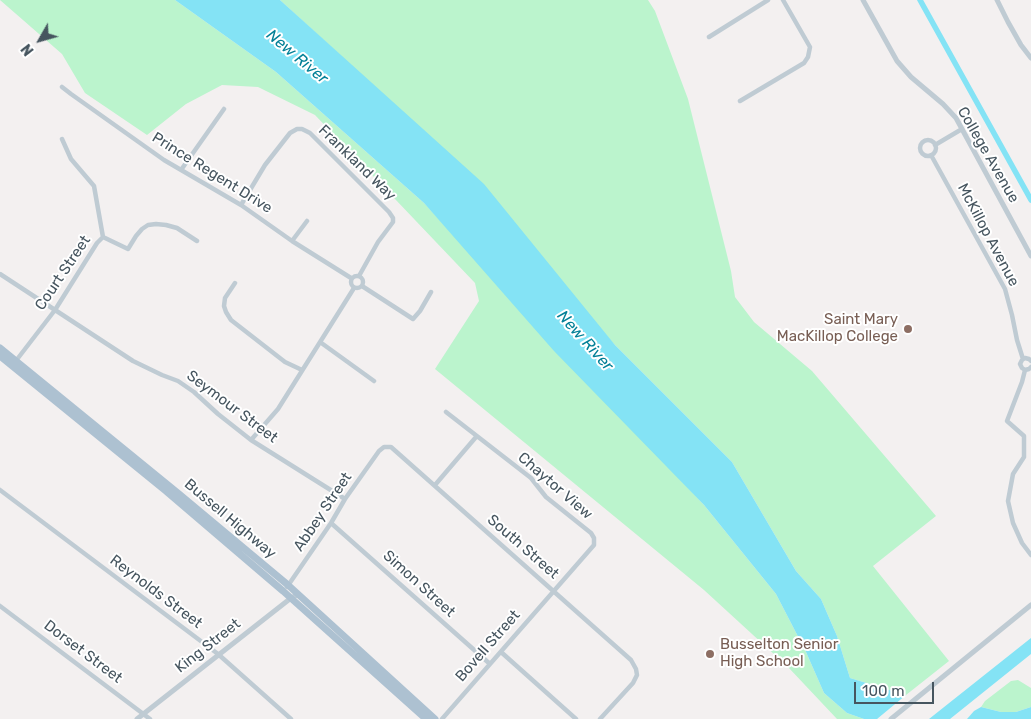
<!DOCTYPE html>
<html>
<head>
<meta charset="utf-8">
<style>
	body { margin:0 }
	#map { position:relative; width:1031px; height:719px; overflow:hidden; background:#f3f0f0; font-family:Rubik,sans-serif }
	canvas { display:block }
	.north { position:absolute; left:15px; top:15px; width:50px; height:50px; -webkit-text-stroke:4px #fff; paint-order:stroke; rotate:232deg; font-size:14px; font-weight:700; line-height:20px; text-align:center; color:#46555f }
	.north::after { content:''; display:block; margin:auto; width:18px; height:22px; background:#46555f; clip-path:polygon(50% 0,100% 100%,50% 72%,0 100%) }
	.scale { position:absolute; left:854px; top:682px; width:80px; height:22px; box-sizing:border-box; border:2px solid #46555f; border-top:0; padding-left:6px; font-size:15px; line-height:18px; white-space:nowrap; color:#46555f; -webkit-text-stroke:4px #fff; paint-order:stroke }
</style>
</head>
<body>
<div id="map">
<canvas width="1031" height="719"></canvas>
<div class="north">N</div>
<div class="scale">100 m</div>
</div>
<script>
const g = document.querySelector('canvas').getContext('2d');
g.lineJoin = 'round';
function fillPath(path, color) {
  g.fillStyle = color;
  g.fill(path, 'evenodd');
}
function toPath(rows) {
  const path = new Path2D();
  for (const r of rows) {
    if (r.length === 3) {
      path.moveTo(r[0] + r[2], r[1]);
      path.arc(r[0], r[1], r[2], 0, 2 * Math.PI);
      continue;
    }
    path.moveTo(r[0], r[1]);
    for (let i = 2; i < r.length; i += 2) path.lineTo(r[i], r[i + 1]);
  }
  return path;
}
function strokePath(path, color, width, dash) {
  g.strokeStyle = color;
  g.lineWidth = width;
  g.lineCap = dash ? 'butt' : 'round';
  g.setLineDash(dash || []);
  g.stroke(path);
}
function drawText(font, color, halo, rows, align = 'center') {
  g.font = font + ' Rubik,sans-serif';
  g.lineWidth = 4;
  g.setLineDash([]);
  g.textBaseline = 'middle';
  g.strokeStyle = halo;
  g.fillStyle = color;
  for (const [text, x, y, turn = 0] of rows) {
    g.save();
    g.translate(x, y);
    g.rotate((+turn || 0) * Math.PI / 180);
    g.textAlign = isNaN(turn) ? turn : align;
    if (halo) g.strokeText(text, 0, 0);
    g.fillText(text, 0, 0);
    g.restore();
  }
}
const green = toPath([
	[0,0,175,0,276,72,424,203,704,505,776,594,806,652,824,693,847,713,864,719,837,719,788,667,704,590,435,369,479,301,475,283,315,115,258,87,222,85,186,104,147,135,85,93,62,54],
	[280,0,648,0,655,11,688,99,731,271,735,297,754,322,812,371,936,516,873,566,949,661,906,695,850,678,837,636,821,599,796,571,732,462,615,345,342,57],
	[1018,680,1031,688,1031,707,1016,712,1001,712,981,707,985,701,1011,681]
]);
const water = toPath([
	[175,0,280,0,484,184,615,345,732,462,796,571,821,599,837,636,850,678,906,695,877,719,864,719,847,713,824,693,806,652,776,594,704,505,554,351,424,203,276,72],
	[1031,638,1031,654,950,719,929,719],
	[981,707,1001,712,1016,712,1031,707,1031,719,967,719,974,711]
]);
const canal = toPath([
	[920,0,1031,200]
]);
const minor = toPath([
	[709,37,768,0],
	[62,87,71,94,164,160,241,205,292,241,351,278],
	[740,101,804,63,808,57,810,47,783,0],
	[62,139,71,159,94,186,103,237],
	[928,148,8],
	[935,145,962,129],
	[931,155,1005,289,1012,315,1017,340,1023,359],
	[181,170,224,109],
	[241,205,265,165,290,133,297,129,302,129,310,133,389,212,393,218,393,222,378,242,359,276],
	[292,241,307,221],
	[0,274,133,361,162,375,178,381,194,392,218,414,251,440,345,499],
	[357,282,6],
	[235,283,225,298,224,306,226,312,231,320,285,362,302,370],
	[362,286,413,319,420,311,431,292],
	[320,342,374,381],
	[1031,361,1029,359,1025,358,1022,360,1020,364,1022,368,1025,370,1029,369,1031,367],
	[15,362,55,310,97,243,103,237,128,249,136,236,142,229,148,225,156,224,166,225,177,228,197,241],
	[1025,370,1022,382,1007,421,1024,436,1024,457,1013,474,1008,501,1013,523,1022,543,1031,555],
	[251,440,278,409,354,288],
	[435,485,476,437],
	[0,490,218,654,291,719],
	[331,523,490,664],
	[287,587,331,523,345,499,379,451,384,447,391,447,631,660,636,669,637,675,633,683,600,719],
	[0,606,150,719],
	[501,652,576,719],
	[442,719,594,545,594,538,591,533,546,497,531,478,446,412]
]);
const tertiary = toPath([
	[863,0,897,61,911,77,943,104,956,118,1031,256],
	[997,0,1008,22,1021,45,1031,58],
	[137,719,291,598,297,595],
	[891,719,1031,605]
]);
const primary = toPath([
	[0,348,179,494,288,585,435,719],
	[0,356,166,491,283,591,426,719]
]);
const markers = [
	[908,329,5,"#8d6e63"],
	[710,654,5,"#8d6e63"]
];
const streetNames = [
	["College Avenue",988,155,60],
	["Frankland Way",357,163,44],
	["Prince Regent Drive",212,173,32],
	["McKillop Avenue",988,235,62],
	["Court Street",63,273,-56],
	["Seymour Street",232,407,37],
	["Chaytor View",555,486,41],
	["Abbey Street",323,512,-56],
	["Bussell Highway",230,519,40],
	["South Street",523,547,41],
	["Simon Street",419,584,42],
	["Reynolds Street",156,592,37],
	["King Street",208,646,-38],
	["Bovell Street",488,646,-49],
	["Dorset Street",83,652,37]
];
const educationNames = [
	["Saint Mary",898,320],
	["MacKillop College",898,337],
	["Busselton Senior",720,645,"left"],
	["High School",720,662,"left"]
];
const waterNames = [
	["New River",297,57,40],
	["New River",585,341,48]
];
fillPath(green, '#bbf4cd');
fillPath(water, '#84e3f5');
strokePath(canal, '#84e3f5', 5.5);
strokePath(minor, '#bfcbd3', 4.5);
strokePath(tertiary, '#bfcbd3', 5);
strokePath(primary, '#adc1d1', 7);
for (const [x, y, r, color] of markers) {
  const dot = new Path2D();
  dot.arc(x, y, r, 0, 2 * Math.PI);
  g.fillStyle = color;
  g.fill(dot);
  strokePath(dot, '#fff', 2);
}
drawText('15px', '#46555f', '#fff', streetNames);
drawText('15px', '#785e54', '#fff', educationNames, 'right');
drawText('italic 16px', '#038097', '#fff', waterNames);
</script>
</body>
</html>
